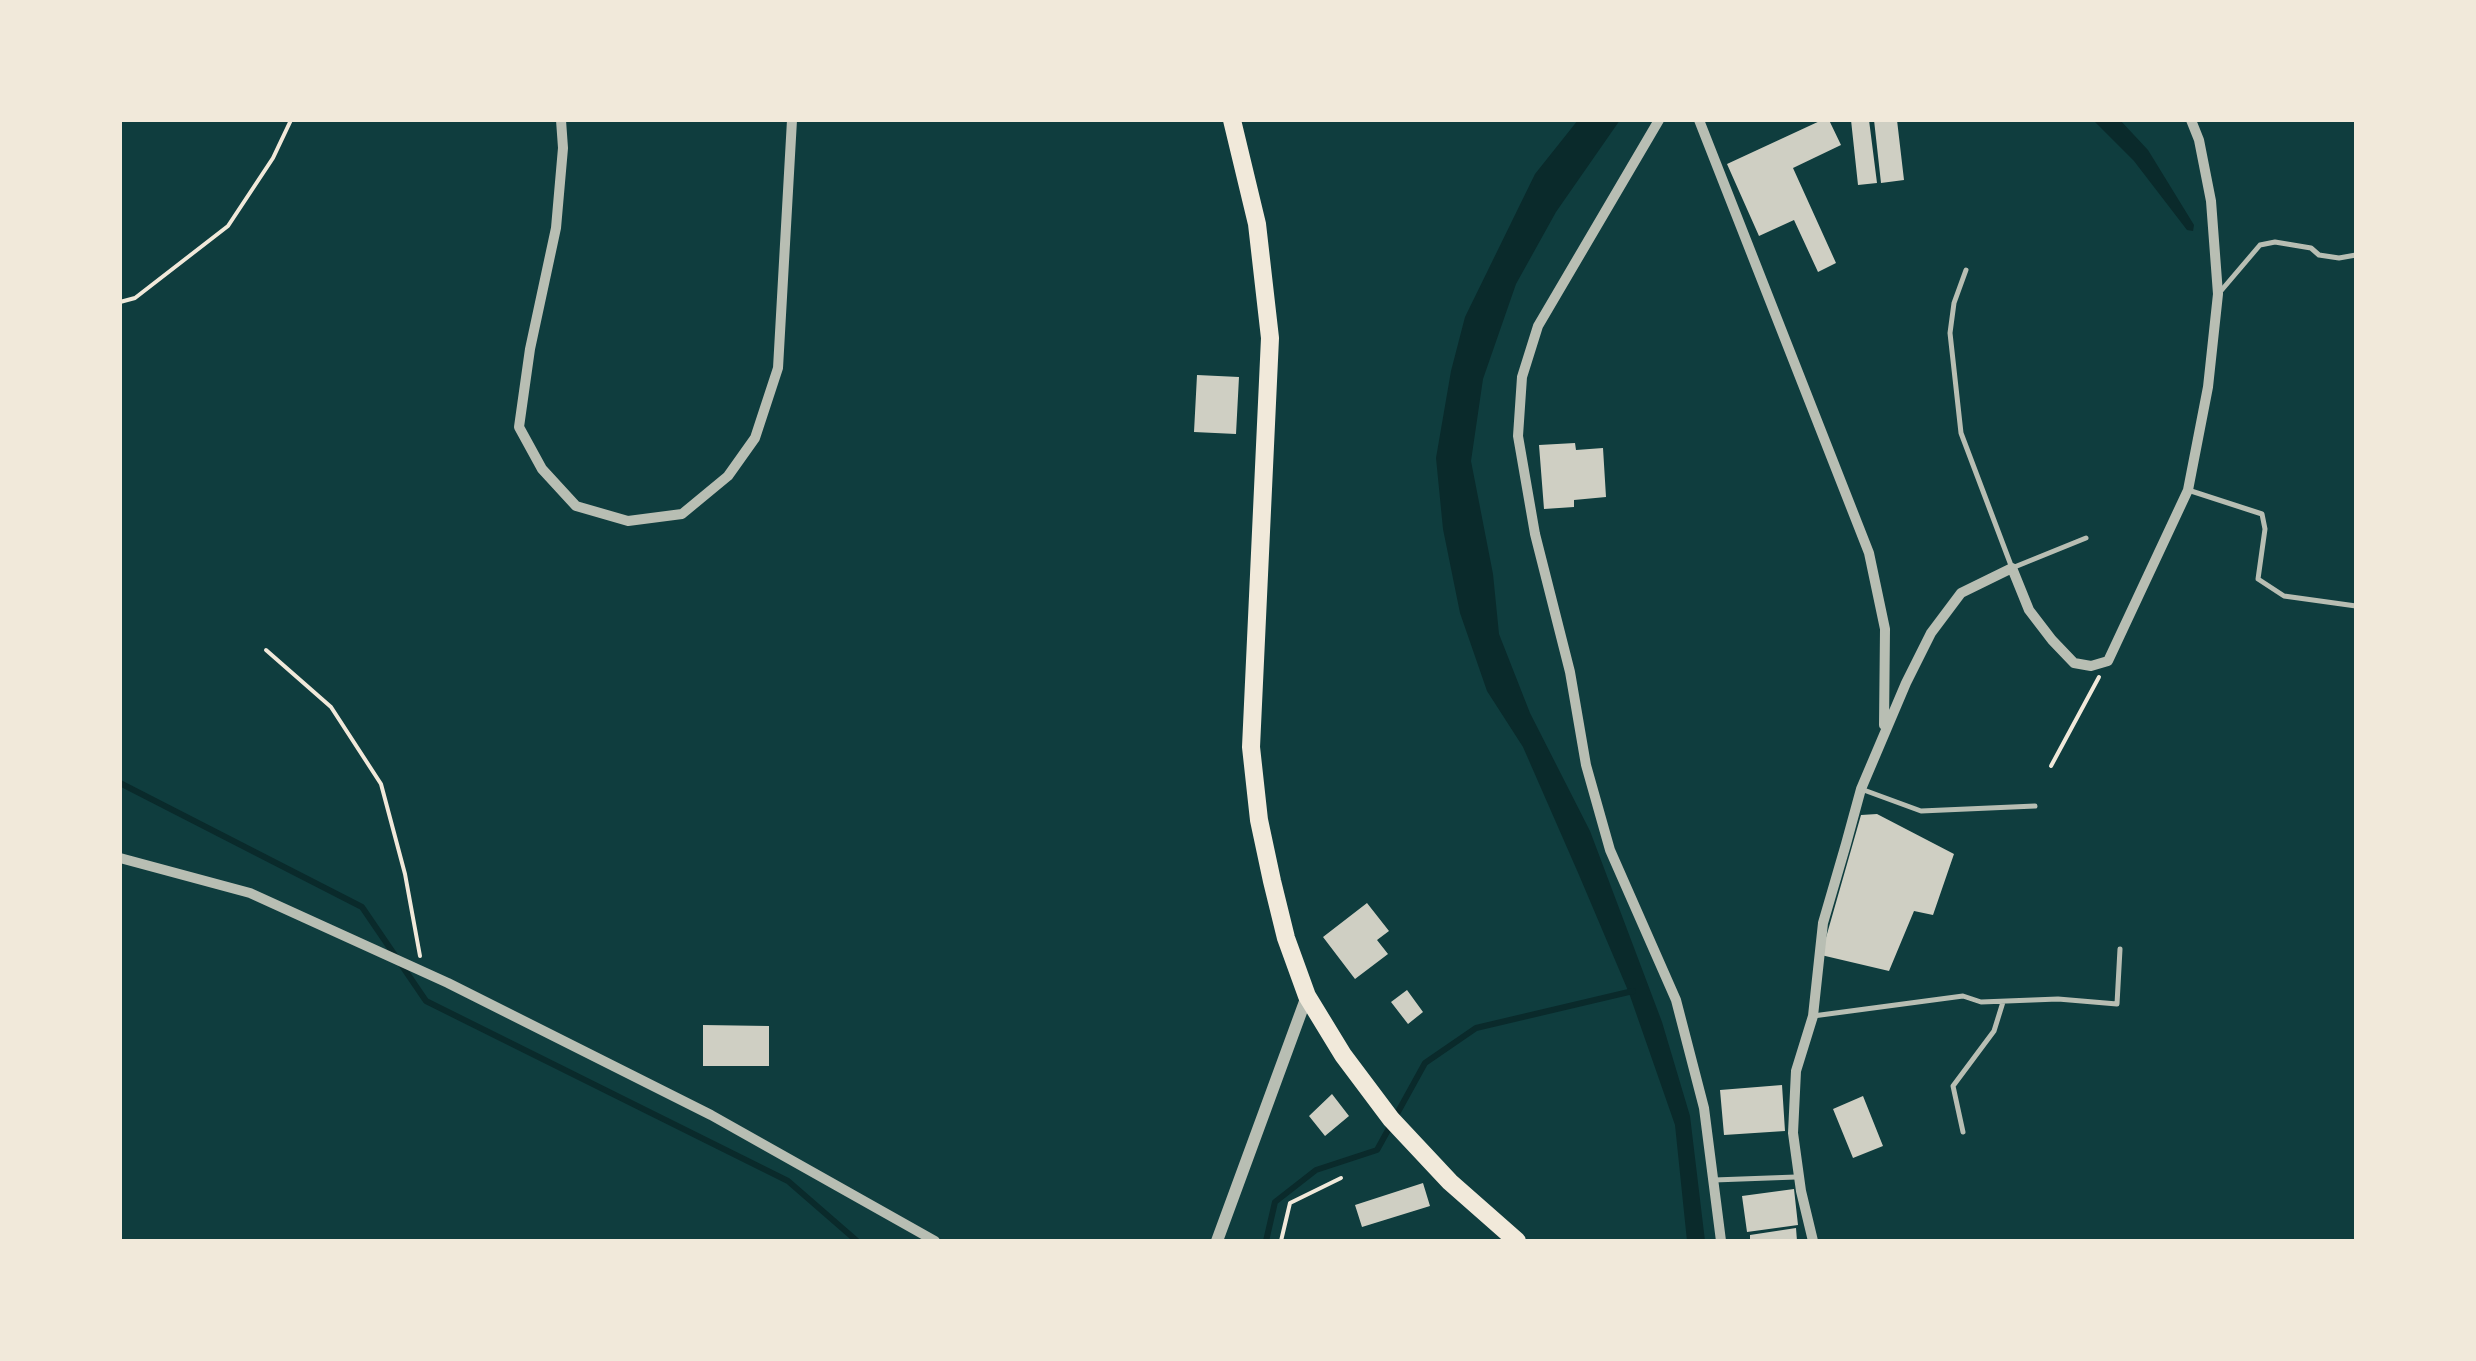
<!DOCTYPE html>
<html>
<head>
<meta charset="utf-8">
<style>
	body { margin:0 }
	#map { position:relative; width:2476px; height:1361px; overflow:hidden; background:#0f3d3e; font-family:"Varela Round",sans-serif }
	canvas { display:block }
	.frame { position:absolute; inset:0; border:122px solid #f1e9da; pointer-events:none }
</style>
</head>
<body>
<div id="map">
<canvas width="2476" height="1361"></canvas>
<div class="frame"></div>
</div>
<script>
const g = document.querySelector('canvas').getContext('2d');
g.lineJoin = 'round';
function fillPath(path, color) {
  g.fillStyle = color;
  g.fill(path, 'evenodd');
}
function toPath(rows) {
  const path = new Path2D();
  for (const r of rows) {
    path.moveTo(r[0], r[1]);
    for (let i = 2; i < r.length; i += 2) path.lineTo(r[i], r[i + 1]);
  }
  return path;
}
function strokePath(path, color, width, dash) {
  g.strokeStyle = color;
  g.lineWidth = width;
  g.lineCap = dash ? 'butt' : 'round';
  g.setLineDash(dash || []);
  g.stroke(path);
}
const water = toPath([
	[1578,120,1620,120,1556,212,1516,284,1483,379,1471,461,1493,574,1499,634,1530,713,1590,831,1662,1022,1690,1116,1705,1241,1687,1241,1675,1125,1629,993,1579,875,1523,747,1487,691,1460,613,1443,529,1436,458,1451,371,1465,317,1535,174],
	[2093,120,2120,120,2148,150,2194,225,2193,231,2187,230,2134,161]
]);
const stream = toPath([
	[120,783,362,907,426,1001,788,1181,857,1241],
	[1266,1241,1275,1202,1316,1170,1377,1150,1425,1063,1476,1028,1633,991]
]);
const building = toPath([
	[1822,120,1829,120,1841,145,1793,168,1836,263,1818,272,1794,220,1759,236,1727,164],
	[1851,120,1869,120,1877,183,1858,185],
	[1874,120,1897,120,1904,180,1881,183],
	[1197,375,1239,377,1236,434,1194,432],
	[1575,443,1576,450,1603,448,1606,497,1574,500,1574,507,1544,509,1539,445],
	[1877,814,1954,854,1933,915,1914,911,1889,971,1821,955,1861,815],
	[1367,903,1389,931,1377,940,1388,954,1355,979,1323,937],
	[1407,990,1423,1012,1408,1024,1391,1002],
	[703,1025,769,1026,769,1066,703,1066],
	[1782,1085,1785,1131,1724,1135,1720,1090],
	[1332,1094,1349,1116,1325,1136,1309,1116],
	[1863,1096,1883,1146,1853,1158,1833,1109],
	[1423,1183,1430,1206,1362,1227,1355,1205],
	[1794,1189,1798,1225,1747,1232,1742,1196],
	[1796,1228,1797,1241,1750,1241,1750,1235]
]);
const path = toPath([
	[120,302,135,298,228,226,273,158,291,120],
	[266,650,331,707,381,784,405,874,420,956],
	[2051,766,2099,677],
	[1281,1241,1290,1203,1341,1178]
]);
const service = toPath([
	[1966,270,1954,303,1950,333,1961,433,2012,568,2086,538],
	[2220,292,2260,245,2275,242,2311,248,2319,255,2339,258,2356,255],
	[2188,490,2262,514,2265,529,2258,579,2284,596,2356,606],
	[1861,789,1921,811,2035,806],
	[1813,1016,1963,996,1981,1002,2058,999,2117,1004,2120,949],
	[1963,1132,1953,1086,1994,1031,2003,1002],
	[1714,1180,1796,1177]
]);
const minor = toPath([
	[561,120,563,148,556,228,530,349,519,427,542,469,576,506,628,521,682,514,728,476,755,438,778,368,792,120],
	[1659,120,1538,326,1522,377,1518,436,1535,534,1570,672,1586,765,1610,850,1676,1000,1704,1108,1721,1241],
	[1699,120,1869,553,1885,629,1884,725],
	[120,858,250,893,448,983,711,1115,935,1241],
	[1813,1241,1801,1191,1793,1133,1796,1071,1813,1016,1823,923,1846,844,1861,789,1906,683,1931,633,1961,593,2012,568,2029,610,2052,640,2074,663,2091,666,2108,661,2188,490,2208,387,2218,294,2211,201,2199,140,2191,120]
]);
const tertiary = toPath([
	[1217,1241,1307,996]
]);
const primary = toPath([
	[1232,120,1257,224,1270,338,1251,747,1259,820,1272,881,1286,938,1307,996,1343,1055,1391,1119,1450,1182,1517,1241]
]);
fillPath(water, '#0a2a2b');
strokePath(stream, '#0a2a2b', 6);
fillPath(building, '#cfcfc3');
strokePath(path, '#f1e9da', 4);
strokePath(service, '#b8beb3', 5);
strokePath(minor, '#b8beb3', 10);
strokePath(tertiary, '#b8beb3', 12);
strokePath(primary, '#f1e9da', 18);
</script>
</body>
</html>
